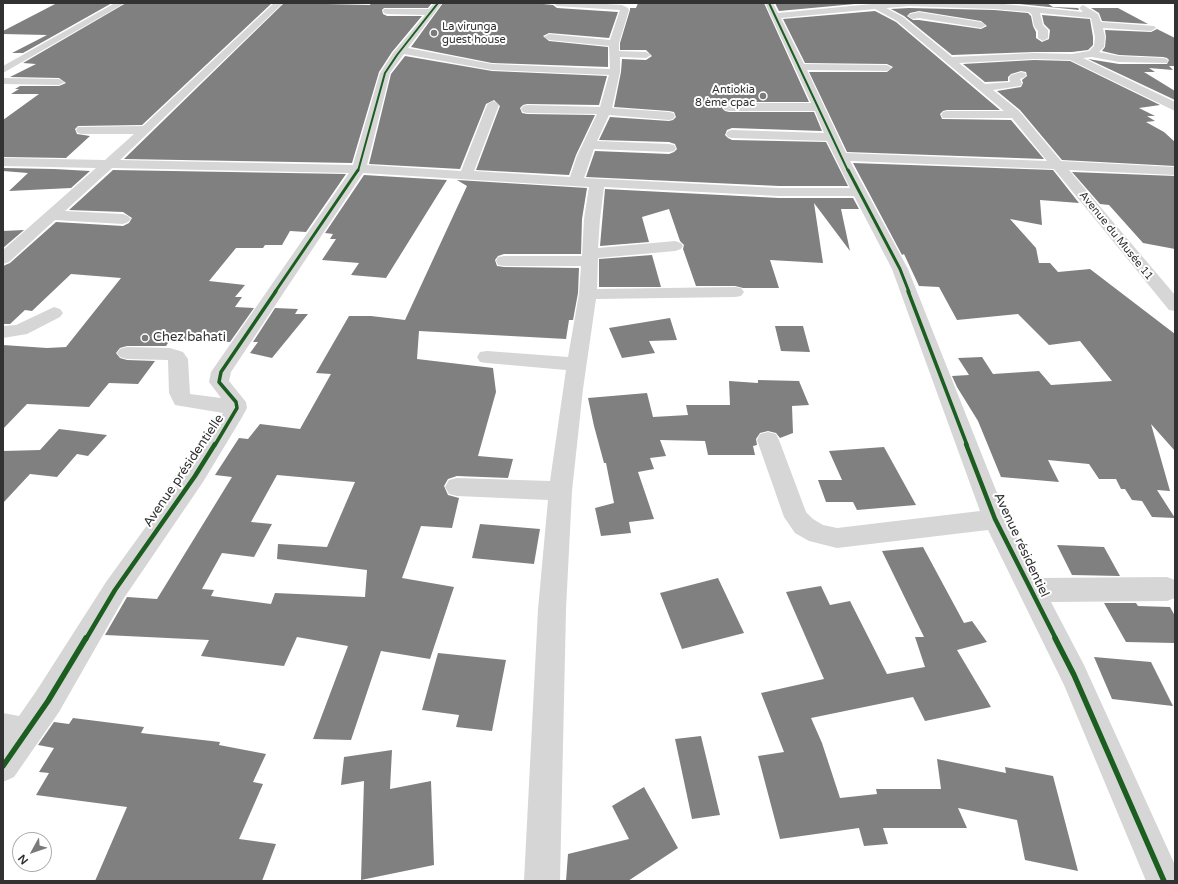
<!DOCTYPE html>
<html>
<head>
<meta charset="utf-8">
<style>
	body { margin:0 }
	#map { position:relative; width:1178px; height:884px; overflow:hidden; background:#fff; font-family:"Varela Round",sans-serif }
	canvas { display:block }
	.frame { position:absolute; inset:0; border:4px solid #323232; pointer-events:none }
	.north { position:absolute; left:12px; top:832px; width:40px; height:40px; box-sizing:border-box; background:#fff; border:1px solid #adadad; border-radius:50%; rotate:230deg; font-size:11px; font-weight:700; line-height:16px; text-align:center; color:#323232 }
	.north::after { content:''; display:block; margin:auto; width:14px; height:18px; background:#7a7a7a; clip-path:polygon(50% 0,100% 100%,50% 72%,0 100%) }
</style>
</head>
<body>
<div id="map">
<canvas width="1178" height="884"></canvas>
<div class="frame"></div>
<div class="north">N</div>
</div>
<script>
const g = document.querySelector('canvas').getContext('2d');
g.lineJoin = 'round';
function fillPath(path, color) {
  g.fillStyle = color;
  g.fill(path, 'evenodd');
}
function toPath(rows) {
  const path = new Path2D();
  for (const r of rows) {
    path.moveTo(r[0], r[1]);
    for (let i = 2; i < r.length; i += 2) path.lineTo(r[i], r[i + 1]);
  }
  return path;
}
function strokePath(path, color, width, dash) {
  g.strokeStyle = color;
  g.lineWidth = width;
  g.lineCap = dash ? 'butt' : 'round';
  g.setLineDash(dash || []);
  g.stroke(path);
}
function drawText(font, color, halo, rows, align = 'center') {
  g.font = font + ' "Varela Round",sans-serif';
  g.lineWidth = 4;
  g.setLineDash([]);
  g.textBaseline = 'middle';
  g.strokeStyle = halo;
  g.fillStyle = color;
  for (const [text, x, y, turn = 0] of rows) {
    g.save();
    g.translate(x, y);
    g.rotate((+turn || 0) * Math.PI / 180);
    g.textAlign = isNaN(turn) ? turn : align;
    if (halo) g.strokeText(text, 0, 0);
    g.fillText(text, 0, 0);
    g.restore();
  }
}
const building = toPath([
	[57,3,112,3,23,53,12,53,47,35,3,34,3,31],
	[126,3,272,3,142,125,78,126,75,129,77,134,90,136,66,158,3,157,3,120,39,94,11,94,19,89,15,89,20,86,59,86,66,83,59,78,10,77,36,64,23,63],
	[284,3,370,5,371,3,432,3,428,8,384,8,382,10,383,14,387,16,422,16,392,52,379,72,352,163,124,159],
	[443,3,534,3,553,5,557,8,618,12,609,38,549,33,543,36,549,41,608,47,608,67,492,63,411,47],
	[638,3,764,3,809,102,729,102,724,103,722,108,725,111,729,112,814,112,822,131,732,128,727,130,725,135,728,138,732,140,826,142,848,186,779,186,586,177,595,151,669,154,674,152,677,149,675,144,669,142,599,140,610,117,669,121,673,120,676,117,674,112,669,111,614,107,621,72,622,59,646,60,652,56,646,50,620,50,620,43,630,10,630,8,636,8],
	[775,3,866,3,779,11],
	[1009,3,1047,3,1053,7,1078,8,1079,10],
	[909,8,994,10,1028,13,1031,16,1033,26,1036,32,1036,38,1042,42,1049,39,1050,30,1044,24,1042,15,1090,19,1093,37,1093,45,1088,50,1072,52,1034,52,952,55,904,16,891,9],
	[919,11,981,21,987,26,981,29,919,20,913,20,907,16,910,13],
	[1091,8,1118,8,1148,24,1102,21,1099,13],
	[875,11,896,22,1000,110,947,110,943,111,940,114,942,119,1011,120,1044,159,847,152,809,72,887,72,893,67,887,64,805,63,783,19],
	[1157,29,1175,38,1175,66,1169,66,1173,70,1149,68,1155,72,1144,72,1175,91,1175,100,1088,59,1119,64,1167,64,1169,60,1167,58,1163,57,1119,55,1102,51,1105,47,1106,37,1105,30,1151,32],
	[405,56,492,71,607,76,599,105,527,104,523,105,520,108,522,113,527,114,595,115,576,155,569,175,476,170,500,106,494,100,486,104,460,169,369,164,391,74],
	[1034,60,1070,61,1160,105,1139,108,1155,116,1147,116,1155,121,1146,122,1164,132,1175,142,1175,166,1062,160,1020,110,997,91,1021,87,1023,83,1022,80,1027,76,1026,72,1021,71,1011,74,1008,77,1008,81,985,82,963,64],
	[853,163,1053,170,1079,203,1040,200,1042,225,1010,219,1036,248,1039,263,1050,263,1058,272,1090,269,1175,334,1175,451,1151,424,1170,491,1157,490,1175,518,1152,517,1142,501,1132,500,1125,489,1121,489,1116,479,1099,479,1089,464,1048,460,1059,482,1001,477,978,421,957,387,952,376,969,375,958,358,982,357,993,374,1039,371,1051,385,1112,381,1080,341,1049,345,1018,314,957,320,939,287,919,286,904,254,902,255],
	[3,168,54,169,90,171,71,188,9,191,28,173,3,171],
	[113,170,346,174,306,232,290,231,282,245,265,245,263,248,236,248,209,281,245,285,235,297,242,297,235,307,254,308,230,342,170,340,166,346,127,346,120,348,116,353,120,358,127,360,155,361,138,384,109,383,89,407,27,404,3,429,3,345,47,348,66,347,121,278,71,274,32,311,25,310,10,324,3,324,3,266,10,263,56,222,123,226,129,223,132,218,123,212,69,210],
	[1072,172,1175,176,1175,249,1143,243,1109,205,1100,204],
	[364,175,447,180,386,278,351,275,359,263,322,260,336,239,330,239,333,234,325,233],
	[457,180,587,188,582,219,581,254,504,254,498,256,495,260,497,266,504,267,579,268,578,293,573,320,569,320,566,339,419,331,417,359,493,368,496,392,478,456,513,459,508,478,457,476,448,479,444,486,448,495,459,498,452,528,421,526,402,578,454,587,430,659,381,651,351,740,313,739,348,646,297,637,284,666,201,656,209,640,105,635,127,597,157,599,232,477,215,475,239,438,248,439,260,424,300,429,331,374,316,373,349,316,371,316,405,320,467,186],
	[277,475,355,482,327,547,278,544,277,559,367,570,365,597,275,593,271,604,211,596,214,590,202,589,222,553,254,557,272,524,251,522],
	[605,189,779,198,853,198,859,209,841,209,850,251,814,203,823,263,770,260,779,288,743,288,735,286,696,286,683,249,684,245,680,241,669,209,642,217,649,242,600,246],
	[24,230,3,248,3,231],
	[652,255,661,287,599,287,599,259],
	[275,308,298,309,295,314,308,314,272,358,250,353,258,342,253,342],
	[670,318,677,340,649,341,655,353,622,358,609,328],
	[775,326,803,326,810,352,781,351],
	[758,380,799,381,809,405,792,406,793,433,780,438,776,433,768,431,760,433,756,439,757,445,753,446,755,455,708,455,705,441,660,440,666,456,650,458,654,469,638,472,654,519,629,522,631,533,601,536,595,508,614,503,606,463,604,463,594,426,588,398,647,393,653,417,688,415,686,405,730,405,729,381,758,383],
	[59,429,107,435,88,456,77,454,57,477,30,474,3,503,3,451,40,450],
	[884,447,916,505,857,510,853,502,826,502,818,480,842,480,829,451],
	[480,524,540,529,534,564,472,558],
	[1057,545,1104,547,1120,576,1072,575],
	[923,547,964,623,972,621,987,642,957,650,991,707,925,721,913,697,811,718,822,743,840,798,877,794,876,789,941,789,937,759,1006,773,1005,767,1053,776,1078,871,1025,860,1017,820,958,808,967,828,883,828,888,844,864,846,859,828,780,839,758,756,784,752,761,693,824,679,786,592,821,586,830,605,850,601,887,674,925,667,915,637,924,637,882,551],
	[718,578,744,633,682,649,660,593],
	[1104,603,1136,603,1138,606,1170,607,1175,616,1175,643,1126,642],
	[438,653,506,660,492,731,456,727,459,715,422,710],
	[1094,657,1151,662,1173,706,1112,699],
	[73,718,144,727,141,733,220,742,219,745,266,754,253,782,263,784,239,839,276,844,262,881,95,881,127,807,36,795,49,773,39,772,54,748,38,745,54,722,69,724],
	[701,736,720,815,692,819,675,739],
	[392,750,390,789,431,781,434,865,361,880,364,781,341,785,344,757],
	[644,787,678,848,628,881,566,881,568,854,629,839,612,806]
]);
const minor = toPath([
	[115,3,125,3,3,73,3,66,115,3],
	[274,3,283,3,120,160,353,165,380,73,393,53,425,15,387,14,384,13,383,11,384,9,429,9,434,3,442,3,408,48,492,64,610,69,609,46,549,40,544,37,549,34,610,40,620,10,557,6,553,3,591,3,622,5,628,8,629,10,619,43,619,51,646,52,651,55,646,58,620,57,620,72,612,108,669,112,673,113,675,116,673,119,669,120,609,115,597,141,669,144,674,145,676,148,674,151,669,152,594,149,584,178,779,188,850,188,827,141,732,138,728,137,726,134,728,131,732,130,824,133,815,111,729,111,725,110,723,107,725,104,729,103,811,103,765,3,773,3,778,13,882,3,994,3,1083,12,1079,8,1083,5,1098,14,1101,22,1154,26,1156,28,1151,31,1103,28,1105,37,1104,47,1099,52,1119,56,1163,58,1167,59,1168,61,1167,63,1119,62,1092,57,1083,58,1175,102,1175,111,1070,60,1034,59,959,63,985,84,1010,82,1009,78,1011,75,1021,72,1025,73,1026,75,1025,77,1020,79,1022,84,1020,86,993,90,1019,111,1061,161,1175,167,1175,175,1069,170,1175,295,1175,311,1169,310,1054,169,850,161,908,269,1007,518,1038,578,1167,577,1175,580,1175,598,1167,601,1051,602,1084,665,1175,865,1175,881,1146,881,1064,685,988,530,837,548,809,541,795,533,784,517,757,440,760,434,768,432,776,434,779,440,806,512,813,519,823,525,837,528,980,511,892,269,854,196,779,196,604,187,600,219,598,248,675,241,681,243,683,246,681,249,675,251,598,258,597,289,735,287,741,288,744,292,741,296,735,297,596,299,583,389,572,491,566,609,560,881,524,881,538,609,548,500,457,496,449,494,445,487,449,480,457,478,550,481,566,370,487,363,480,362,477,357,480,352,487,351,568,357,579,294,581,266,504,266,498,265,496,261,498,257,504,256,582,256,584,219,589,187,363,173,231,372,229,381,246,402,247,408,241,419,203,482,124,598,59,712,14,777,3,782,3,713,19,716,37,690,106,582,187,470,223,413,175,405,169,393,168,360,127,359,120,357,117,353,120,349,127,347,170,348,183,352,188,359,190,394,221,398,209,382,211,372,349,173,112,168,65,211,123,214,128,216,131,219,128,222,123,224,55,220,9,262,3,264,3,250,96,168,3,166,3,158,105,160,134,134,82,134,78,133,76,130,78,127,143,126,274,3],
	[909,6,994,9,1029,12,1032,15,1034,26,1038,31,1038,38,1043,41,1048,38,1048,30,1043,25,1040,13,1091,18,1095,37,1094,46,1089,51,1072,54,1034,53,952,57,903,17,886,8,909,6],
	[875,9,897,21,1004,111,947,111,943,112,941,115,943,118,1012,118,1047,161,846,153,807,70,887,71,892,68,887,65,804,64,781,18,875,9],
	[404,54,492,70,609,75,600,107,527,105,523,106,521,109,523,112,527,113,597,114,577,156,570,177,474,171,499,105,497,103,493,101,489,103,487,105,461,171,367,165,390,73,404,54],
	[919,12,981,22,986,25,981,28,919,18,913,19,908,16,910,14,919,12],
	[3,78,59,79,65,82,59,85,3,84,3,78],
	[54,307,60,309,63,313,60,317,27,334,3,338,3,326,16,325,54,307]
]);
const cyclewayFar4 = toPath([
	[769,3,848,171],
	[358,171,385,73,397,55,438,3]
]);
const cyclewayFar3 = toPath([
	[848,170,900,269,909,292],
	[275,292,358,170]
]);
const cyclewayFar2 = toPath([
	[908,291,967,445],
	[215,445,237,408,236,402,219,382,221,372,276,291]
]);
const cyclewayFar1 = toPath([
	[966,444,995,519,1056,639],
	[86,639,115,590,195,476,215,444]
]);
const cycleway = toPath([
	[1055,638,1074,675,1164,881],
	[3,766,48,701,86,638]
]);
const markers = [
	[434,33,4,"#7a7a7a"],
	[763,96,4,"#7a7a7a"],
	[145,338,4,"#7a7a7a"]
];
const farPoinames = [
	["La virunga",442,27],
	["guest house",442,40],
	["Antiokia",755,90,"right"],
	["8 ème cpac",755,103,"right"]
];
const farStreetnames = [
	["Avenue du Musée 11",1116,236,51]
];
const poiNames = [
	["Chez bahati",153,338]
];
const streetNames = [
	["Avenue présidentielle",184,471,-56],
	["Avenue résidentiel",1021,545,65]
];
fillPath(building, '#808080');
fillPath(minor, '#d6d6d6');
strokePath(cyclewayFar4, '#1b5e20', 2);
strokePath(cyclewayFar3, '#1b5e20', 3);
strokePath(cyclewayFar2, '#1b5e20', 3.5);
strokePath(cyclewayFar1, '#1b5e20', 4.5);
strokePath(cycleway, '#1b5e20', 5.5);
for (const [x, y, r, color] of markers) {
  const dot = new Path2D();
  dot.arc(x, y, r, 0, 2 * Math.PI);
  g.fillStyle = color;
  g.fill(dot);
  strokePath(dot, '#fff', 1.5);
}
drawText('11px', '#323232', '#fff', farPoinames, 'left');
drawText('11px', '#323232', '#fff', farStreetnames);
drawText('13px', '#323232', '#fff', poiNames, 'left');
drawText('13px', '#323232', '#fff', streetNames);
</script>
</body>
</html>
